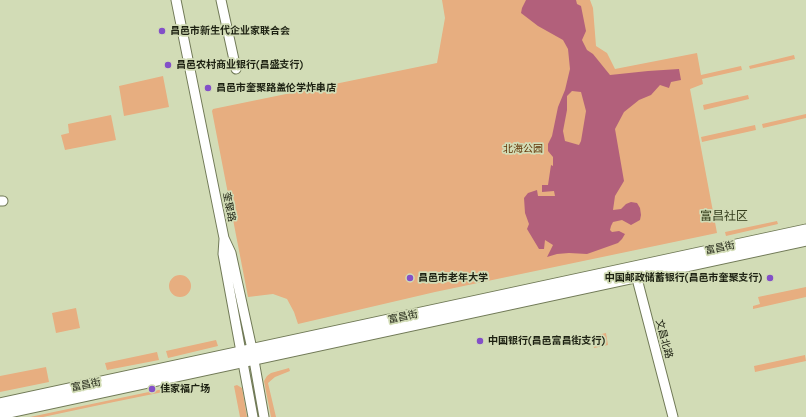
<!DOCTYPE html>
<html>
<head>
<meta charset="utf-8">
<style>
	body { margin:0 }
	canvas { display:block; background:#d2dcb6 }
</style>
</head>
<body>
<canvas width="806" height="417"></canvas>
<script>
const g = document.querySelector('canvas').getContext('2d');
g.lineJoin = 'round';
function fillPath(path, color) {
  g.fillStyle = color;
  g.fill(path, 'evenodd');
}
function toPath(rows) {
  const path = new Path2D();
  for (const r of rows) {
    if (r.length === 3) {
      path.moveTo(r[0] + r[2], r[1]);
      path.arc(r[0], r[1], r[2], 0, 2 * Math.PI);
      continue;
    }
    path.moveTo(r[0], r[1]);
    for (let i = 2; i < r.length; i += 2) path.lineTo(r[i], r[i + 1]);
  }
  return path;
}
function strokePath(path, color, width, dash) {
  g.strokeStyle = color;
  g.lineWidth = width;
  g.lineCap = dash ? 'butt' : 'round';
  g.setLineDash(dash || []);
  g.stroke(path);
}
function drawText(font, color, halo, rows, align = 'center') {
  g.font = font + ' Quicksand,"Noto Sans SC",sans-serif';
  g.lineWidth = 3.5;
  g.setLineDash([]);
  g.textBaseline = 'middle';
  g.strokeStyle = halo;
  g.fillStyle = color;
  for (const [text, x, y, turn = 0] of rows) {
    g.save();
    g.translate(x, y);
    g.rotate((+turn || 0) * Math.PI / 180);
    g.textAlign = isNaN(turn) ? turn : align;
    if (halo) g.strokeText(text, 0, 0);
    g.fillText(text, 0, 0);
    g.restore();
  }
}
const green = toPath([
	[442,0,590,0,593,8,596,46,607,53,615,69,697,53,701,75,741,66,742,70,702,79,703,84,690,89,717,233,435,292,298,324,294,312,287,299,273,294,248,297,212,111,213,109,437,63,445,18],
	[794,55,795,59,750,69,749,66],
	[163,76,169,107,124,116,119,86],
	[748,95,749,99,704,110,703,105],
	[806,114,806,118,763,128,762,124],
	[111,115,116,140,65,150,61,135,69,133,68,124],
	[755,125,756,130,702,142,701,137],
	[777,221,778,224,726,236,725,232],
	[180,286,11],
	[806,287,806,297,753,309,753,306,760,304,758,297],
	[76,308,80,328,56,333,52,313],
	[606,333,608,345,594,348,592,340,576,343,575,340],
	[216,340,218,346,168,358,166,351],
	[157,352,159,360,107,370,105,363],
	[805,355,806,361,755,372,754,366],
	[46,367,49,382,0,392,0,376],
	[289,368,290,371,275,377,268,383,276,417,271,417,264,381,267,376,271,373],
	[237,385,242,388,247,417,240,417,234,386],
	[163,389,163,392,109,403,43,417,30,417]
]);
const water = toPath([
	[526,0,576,0,577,4,581,6,586,31,582,40,587,50,593,54,610,75,648,71,679,69,681,80,671,82,669,88,660,85,651,95,639,100,624,112,615,129,624,181,615,196,613,210,621,209,626,204,631,202,637,203,640,208,641,215,640,220,631,225,622,220,613,222,611,226,610,230,612,232,619,231,625,234,622,239,618,243,587,254,569,253,557,254,547,257,553,245,545,240,544,249,539,249,527,229,529,224,525,213,524,198,528,193,537,190,538,196,555,196,554,191,542,192,542,185,548,185,551,165,553,166,553,157,548,151,548,144,552,136,558,107,565,90,570,69,568,49,563,40,538,26,521,13,522,8],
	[572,91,581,92,586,111,581,141,579,145,565,141,563,131,567,110,567,96]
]);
const minor = toPath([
	[176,0,224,238,231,253,252,349,264,417],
	[221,0,236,69],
	[0,201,3,201],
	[224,239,223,254,253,417],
	[635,271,673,417]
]);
const major = toPath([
	[0,404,806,230],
	[0,414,806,240]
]);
const markers = [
	[162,31,4,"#8350c8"],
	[168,65,4,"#8350c8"],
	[208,88,4,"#8350c8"],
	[410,278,4,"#8350c8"],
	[770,278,4,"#8350c8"],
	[480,341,4,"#8350c8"],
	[152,389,4,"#8350c8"]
];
const poiNames = [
	["昌邑市新生代企业家联合会",170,31],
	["昌邑农村商业银行(昌盛支行)",176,65],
	["昌邑市奎聚路盖伦学炸串店",216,88],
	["昌邑市老年大学",418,278],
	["中国邮政储蓄银行(昌邑市奎聚支行)",762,278,"right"],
	["中国银行(昌邑富昌街支行)",488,341],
	["佳家福广场",160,389]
];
const parkNames = [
	["北海公园",523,149]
];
const streetNames = [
	["奎聚路",229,207,79],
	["富昌街",720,248,-12],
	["富昌街",403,317,-12],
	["文昌北路",664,339,75],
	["富昌街",86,385,-12]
];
const quarterNames = [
	["富昌社区",724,216]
];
fillPath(green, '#e7ae80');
fillPath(water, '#b2607b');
strokePath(minor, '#717a57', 11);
strokePath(major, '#717a57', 13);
strokePath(minor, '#fff', 9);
strokePath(major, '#fff', 11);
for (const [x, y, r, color] of markers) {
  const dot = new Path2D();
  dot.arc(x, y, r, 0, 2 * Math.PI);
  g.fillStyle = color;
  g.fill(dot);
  strokePath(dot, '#d2dcb6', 1.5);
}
drawText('bold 10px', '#1d2112', '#d2dcb6', poiNames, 'left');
drawText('10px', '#623507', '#d2dcb6', parkNames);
drawText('10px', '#1d2112', '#d2dcb6', streetNames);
drawText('12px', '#343c1b', '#d2dcb6', quarterNames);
</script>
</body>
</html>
